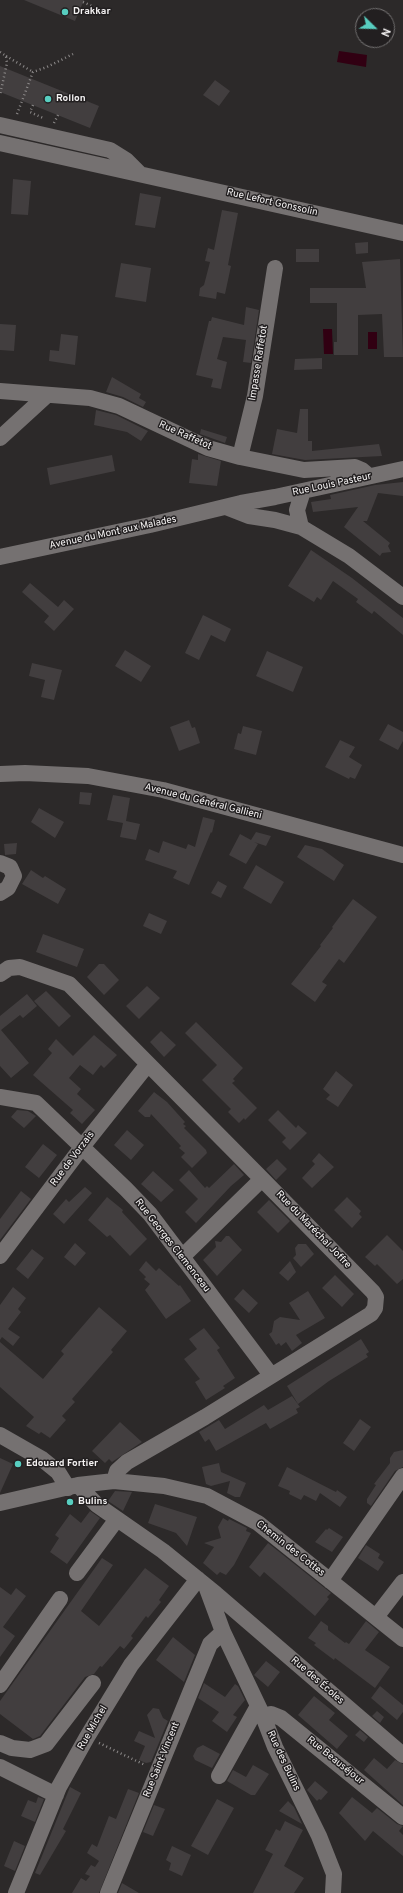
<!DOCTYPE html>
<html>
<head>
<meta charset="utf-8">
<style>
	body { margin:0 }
	#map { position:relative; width:403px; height:1893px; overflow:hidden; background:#2c2929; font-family:Overpass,sans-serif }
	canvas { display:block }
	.north { position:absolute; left:355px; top:8px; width:40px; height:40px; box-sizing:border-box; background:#221f20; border:1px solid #767474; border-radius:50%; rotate:113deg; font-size:11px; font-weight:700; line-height:16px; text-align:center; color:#f5f3f3 }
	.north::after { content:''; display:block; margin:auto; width:14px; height:18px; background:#58cec0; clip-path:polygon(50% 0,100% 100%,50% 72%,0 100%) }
</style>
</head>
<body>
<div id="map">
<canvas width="403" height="1893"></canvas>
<div class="north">N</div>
</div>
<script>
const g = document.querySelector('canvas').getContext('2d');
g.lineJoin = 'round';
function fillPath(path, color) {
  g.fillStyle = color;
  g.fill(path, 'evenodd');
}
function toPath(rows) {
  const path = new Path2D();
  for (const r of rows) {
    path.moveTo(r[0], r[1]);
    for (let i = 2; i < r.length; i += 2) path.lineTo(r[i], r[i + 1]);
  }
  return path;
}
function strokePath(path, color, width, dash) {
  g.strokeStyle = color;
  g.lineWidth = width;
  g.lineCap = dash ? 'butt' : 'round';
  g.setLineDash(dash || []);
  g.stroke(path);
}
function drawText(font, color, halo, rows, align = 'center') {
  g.font = font + ' Overpass,sans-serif';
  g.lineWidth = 3;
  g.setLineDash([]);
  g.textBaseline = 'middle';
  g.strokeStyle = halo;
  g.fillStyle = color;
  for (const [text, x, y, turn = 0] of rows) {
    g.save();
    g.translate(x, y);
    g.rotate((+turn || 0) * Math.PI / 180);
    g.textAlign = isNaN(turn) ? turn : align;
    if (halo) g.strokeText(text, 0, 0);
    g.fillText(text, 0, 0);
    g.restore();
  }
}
const water = toPath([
	[339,51,367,55,366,67,337,62],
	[323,329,332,329,333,354,324,354],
	[368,332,377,332,377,349,368,349]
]);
const building = toPath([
	[24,0,84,0,75,21],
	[0,66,99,106,90,128,0,92],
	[215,80,230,91,219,106,203,95],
	[13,179,31,181,28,215,11,214],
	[140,193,161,197,155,228,135,225],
	[222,210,238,213,228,265,231,266,225,294,217,292,216,299,199,296,200,288,204,285,210,262,205,261,208,248,214,250],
	[368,242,368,253,356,254,355,243],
	[296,249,319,249,319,262,296,262],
	[400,259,403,357,384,357,382,314,358,315,358,355,334,355,334,342,337,342,337,303,310,303,310,288,366,288,362,262],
	[121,263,151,268,146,302,115,297],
	[246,307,259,310,251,363,243,362,246,340,223,337,217,359,227,362,221,389,211,387,213,379,196,375,209,321,211,321,212,317,244,325],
	[0,324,16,325,14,351,0,350],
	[61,334,78,336,75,365,49,361,50,350,59,351],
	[322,358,322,369,294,370,295,359],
	[112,377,141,394,139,398,146,402,143,407,123,397,106,392],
	[300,409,308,409,308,441,312,441,312,451,379,444,382,456,305,460,272,454,277,429,297,433],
	[96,410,116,415,148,431,141,441,127,432,94,425],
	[201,429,227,437,225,443,200,434],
	[198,454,221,461,217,486,189,483,192,459,198,460],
	[112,455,115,471,50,485,47,468],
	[403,482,403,496,378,493,367,521,363,521,390,543,388,546,391,552,382,553,380,556,344,527,358,507,313,512,311,502,331,499,330,495,375,485],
	[311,550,352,578,403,618,403,635,374,611,372,614,356,602,358,599,333,581,321,600,317,597,314,602,288,586],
	[30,583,58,607,64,600,74,609,54,631,44,622,49,616,22,592],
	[203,615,231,629,225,642,211,635,199,660,185,653],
	[125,650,151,666,141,682,115,666],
	[267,651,303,667,293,692,256,676],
	[32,663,62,670,54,700,41,697,45,680,29,676],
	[189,720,192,728,195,727,200,743,179,751,170,727],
	[388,724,403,732,403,741,398,750,379,740],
	[243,726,262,731,256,755,234,749,238,733,241,734],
	[340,740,355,747,349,757,362,765,355,779,350,777,349,779,325,767],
	[80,792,92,793,90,805,79,804],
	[113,795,130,798,126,821,140,824,136,840,120,837,123,823,107,820],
	[39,808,64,822,55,838,31,822],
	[203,817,215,820,212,833,211,832,189,885,173,878,177,871,145,860,149,849,159,853,163,841,186,849,188,844,195,847],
	[256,832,271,836,266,846,254,842,258,844,246,864,229,855,240,834,251,840],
	[17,843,16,854,5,855,4,844],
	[305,845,322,849,344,865,334,881,297,857],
	[256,865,284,882,271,904,243,888],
	[31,870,43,878,45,876,66,889,58,904,22,884],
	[218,881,227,886,221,898,211,893],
	[353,899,377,917,344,963,339,959,322,982,327,985,315,1002,291,984,321,946,320,945,333,928,332,927],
	[149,913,167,921,161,934,143,926],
	[43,934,84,949,77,967,36,952],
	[99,964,104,964,119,980,104,995,87,977],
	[147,986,160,998,139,1019,126,1006],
	[46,991,71,1016,59,1027,34,1001],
	[27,994,37,1006,23,1018,20,1015,1,1030,29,1063,11,1078,0,1066,0,1016],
	[196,1022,243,1068,233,1079,235,1081,232,1083,257,1108,245,1120,244,1118,239,1123,228,1112,231,1109,202,1080,217,1065,185,1033],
	[161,1031,176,1045,164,1057,150,1042],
	[94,1035,117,1055,104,1068,101,1065,93,1075,80,1065,69,1078,81,1089,77,1094,95,1110,82,1124,70,1113,73,1110,33,1075,52,1053,48,1049,56,1039,73,1056],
	[336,1071,353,1085,338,1107,326,1099,330,1095,323,1089],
	[154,1092,167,1102,185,1122,183,1124,186,1126,184,1128,206,1150,207,1153,192,1168,181,1157,185,1153,179,1148,181,1146,151,1114,150,1117,145,1117,138,1111],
	[17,1110,28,1111,36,1116,24,1128,11,1117],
	[278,1110,296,1128,298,1125,307,1133,290,1150,282,1142,286,1138,268,1120],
	[127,1130,144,1145,131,1160,114,1145],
	[43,1144,57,1155,39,1178,25,1167],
	[319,1153,334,1167,312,1188,302,1178,315,1164,312,1161],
	[277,1159,287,1169,276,1180,266,1169],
	[234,1164,244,1175,231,1186,196,1223,185,1212,198,1199,179,1180,189,1170,205,1188,207,1186,209,1188],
	[153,1171,174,1190,161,1202,141,1184],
	[85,1187,92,1193,64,1224,53,1214,66,1199,69,1202],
	[21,1191,31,1199,0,1240,0,1219],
	[107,1197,123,1210,122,1212,147,1239,130,1256,110,1235,107,1237,88,1220],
	[347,1197,361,1211,359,1214,362,1217,352,1228,334,1210],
	[269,1200,290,1221,278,1233,257,1212],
	[387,1235,403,1251,403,1279,397,1284,377,1264,375,1266,365,1257],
	[226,1236,229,1236,242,1250,217,1276,203,1260,216,1247,215,1241,221,1242],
	[75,1243,86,1253,75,1266,64,1257],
	[298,1244,306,1244,314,1254,301,1267,293,1258,296,1255,295,1248],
	[32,1249,44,1258,28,1279,16,1269],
	[146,1261,156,1271,159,1268,179,1286,180,1285,191,1301,166,1319,145,1290,150,1284,144,1279,146,1277,139,1270],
	[290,1261,296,1272,288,1281,279,1273],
	[335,1275,354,1294,342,1307,322,1288],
	[13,1287,26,1298,18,1309,21,1312,8,1329,20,1337,13,1346,2,1337,0,1340,0,1305],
	[243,1289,258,1303,249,1313,234,1299],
	[308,1291,325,1318,296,1335,302,1343,292,1351,286,1342,281,1346,279,1343,276,1345,269,1334,272,1332,274,1321,280,1317,300,1320,289,1303],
	[99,1307,127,1331,111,1350,113,1352,72,1399,75,1402,62,1416,66,1420,50,1438,41,1432,39,1434,26,1426,34,1417,0,1387,0,1342,43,1379,64,1354,61,1351],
	[204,1328,220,1348,217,1350,235,1378,223,1386,225,1388,206,1400,195,1382,200,1379,184,1359,197,1349,189,1339],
	[361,1339,369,1352,366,1354,368,1357,329,1381,298,1404,287,1386],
	[292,1396,300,1407,296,1409,298,1413,270,1429,266,1423,216,1451,209,1439,205,1442,199,1432,219,1420,225,1429,264,1405,268,1410],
	[360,1419,371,1427,354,1451,343,1443],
	[120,1422,142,1442,112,1462,109,1459,105,1463,92,1451],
	[403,1450,403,1467,395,1471,371,1506,367,1503,367,1499,376,1485,374,1484,390,1463,390,1458,394,1452],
	[0,1458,13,1464,0,1493],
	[219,1463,221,1472,246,1483,240,1497,235,1497,227,1493,230,1481,211,1486,206,1484,202,1467],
	[287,1467,336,1492,337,1490,347,1497,340,1507,320,1493,316,1501,304,1495,301,1500,289,1494,290,1491,278,1486],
	[115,1491,132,1492,123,1511,108,1501],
	[155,1504,197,1517,187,1546,176,1533,148,1523],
	[90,1511,100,1518,67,1564,50,1552,59,1538,55,1535,70,1514,81,1523],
	[223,1518,228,1521,229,1519,247,1528,246,1531,251,1533,234,1565,226,1575,220,1572,217,1575,203,1563,214,1547,204,1543,221,1538,218,1527],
	[329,1528,343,1537,332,1552,315,1542,326,1529,327,1530],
	[268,1543,331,1593,327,1597,329,1599,315,1616,264,1572,260,1577,249,1567],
	[366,1545,380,1554,378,1558,384,1562,378,1571,358,1558],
	[102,1558,113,1565,81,1611,99,1626,145,1568,169,1586,159,1600,161,1602,148,1618,146,1616,131,1636,133,1638,124,1649,120,1646,102,1667,100,1666,94,1674,85,1677,40,1736,33,1739,0,1714,0,1701],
	[0,1587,11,1595,16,1588,26,1596,3,1627,15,1636,0,1657],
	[321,1621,328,1626,328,1630,345,1643,346,1642,349,1644,366,1621,379,1632,365,1650,390,1667,375,1688,335,1658,334,1660,314,1645,316,1643,308,1638],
	[173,1637,195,1655,184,1682,156,1660],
	[266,1661,280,1672,268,1687,254,1675],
	[204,1683,225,1697,235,1684,238,1686,245,1700,233,1715,237,1717,227,1732,212,1721,219,1712,198,1698],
	[380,1686,403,1705,403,1712,397,1720,371,1698],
	[314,1696,335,1713,329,1720,348,1736,337,1749,298,1715],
	[153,1708,159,1709,163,1718,168,1721,151,1762,146,1763,139,1760,145,1746,134,1741,139,1731,155,1738,147,1715],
	[377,1711,384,1717,380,1723,372,1716],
	[360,1730,368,1737,364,1742,355,1735],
	[203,1745,220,1754,212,1768,195,1760,193,1756,197,1748],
	[374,1758,387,1769,395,1760,403,1764,403,1805,364,1770],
	[253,1765,269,1774,255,1795,251,1795,227,1781,233,1770,246,1777],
	[315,1781,328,1792,321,1800,319,1799,317,1801,307,1790],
	[70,1787,81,1793,63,1829,66,1831,40,1875,35,1873],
	[128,1789,139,1793,99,1893,72,1893,81,1878,86,1881,90,1876,85,1874,91,1865,95,1867,99,1861,87,1853,92,1844,97,1847,109,1816,116,1819],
	[38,1797,44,1799,35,1822,21,1816,28,1800,36,1803],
	[352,1797,372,1813,377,1808,397,1824,403,1826,399,1831,403,1835,403,1856,373,1831,365,1841,339,1813],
	[217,1799,234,1808,208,1855,191,1846],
	[288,1801,294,1807,302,1824,279,1811],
	[154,1805,165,1809,153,1836,143,1832],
	[285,1821,303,1830,284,1866,304,1878,294,1893,253,1893,273,1854,265,1850,276,1829,280,1831],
	[14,1841,25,1846,15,1871,4,1866],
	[172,1846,191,1855,182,1876,169,1870,171,1863,166,1860],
	[122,1883,139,1893,118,1893]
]);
const path = toPath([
	[83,2,94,7],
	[0,52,6,56,7,63,0,95],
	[6,56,33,72],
	[33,105,30,112,43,118],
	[17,114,33,72,47,67,73,54],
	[54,123,58,115],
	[99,1743,145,1765]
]);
const minor = toPath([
	[0,125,110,150,126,160,139,173],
	[0,143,403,233],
	[0,391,90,398,119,406,208,448,240,457,304,470,355,467,362,470,369,476],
	[0,438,47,395],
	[240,457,255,396,275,268],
	[226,507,249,516,275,520,301,527,349,556,403,597],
	[301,527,297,510,303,491],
	[0,557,150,525,241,503,275,497,403,469],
	[0,774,25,773,88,776,163,790,403,855],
	[0,863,10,867,14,876,8,888,0,893],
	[0,974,9,968,20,967,69,984,262,1179,373,1292,376,1297,375,1308,371,1314,205,1417,127,1462,117,1471,114,1481],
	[0,1097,36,1103,126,1189,150,1214,271,1375],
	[0,1256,82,1147,148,1064],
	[182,1257,262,1179],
	[0,1435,42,1459,58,1472,68,1488],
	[78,1485,97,1505,163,1551,216,1594,403,1755],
	[0,1503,78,1485,114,1481,164,1486,207,1496,258,1523,403,1639],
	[77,1573,117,1519],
	[330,1581,403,1476],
	[206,1586,223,1632,263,1716,275,1747,319,1836,334,1874,333,1893],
	[376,1617,403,1582],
	[0,1685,60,1599],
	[263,1716,271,1714,281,1718,403,1817],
	[0,1743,12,1748,30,1750,46,1744,93,1683],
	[0,1767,56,1795],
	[219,1776,258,1706],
	[16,1893,59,1787,87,1737,131,1665,198,1579],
	[108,1893,210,1644,223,1632]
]);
const markers = [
	[65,12,4,"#58cec0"],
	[48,99,4,"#58cec0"],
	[18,1464,4,"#58cec0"],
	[70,1502,4,"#58cec0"]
];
const poiNames = [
	["Drakkar",73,12],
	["Rollon",56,99],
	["Edouard Fortier",26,1464],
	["Bulins",78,1502]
];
const streetNames = [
	["Rue Lefort Gonssolin",272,203,13],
	["Impasse Raffetot",259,363,-81],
	["Rue Raffetot",185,436,24],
	["Rue Louis Pasteur",332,485,-12],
	["Avenue du Mont aux Malades",113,533,-12],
	["Avenue du Général Gallieni",203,802,14],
	["Rue de Vorzais",73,1159,-53],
	["Rue du Maréchal Joffre",313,1230,46],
	["Rue Georges Clemenceau",172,1246,52],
	["Chemin des Cottes",290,1549,38],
	["Rue des Écoles",317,1681,41],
	["Rue Michel",93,1728,-60],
	["Rue Saint-Vincent",162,1760,-68],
	["Rue des Bulins",283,1761,65],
	["Rue Beauséjour",335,1761,39]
];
fillPath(water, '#310012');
fillPath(building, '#423e3f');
strokePath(path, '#8d8a8a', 2.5, [1, 3]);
strokePath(minor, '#757171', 16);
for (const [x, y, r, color] of markers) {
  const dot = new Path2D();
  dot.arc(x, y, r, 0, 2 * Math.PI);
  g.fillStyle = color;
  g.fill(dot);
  strokePath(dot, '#221f20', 1.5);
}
drawText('bold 10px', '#f5f3f3', '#221f20', poiNames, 'left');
drawText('10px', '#f5f3f3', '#221f20', streetNames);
</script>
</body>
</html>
